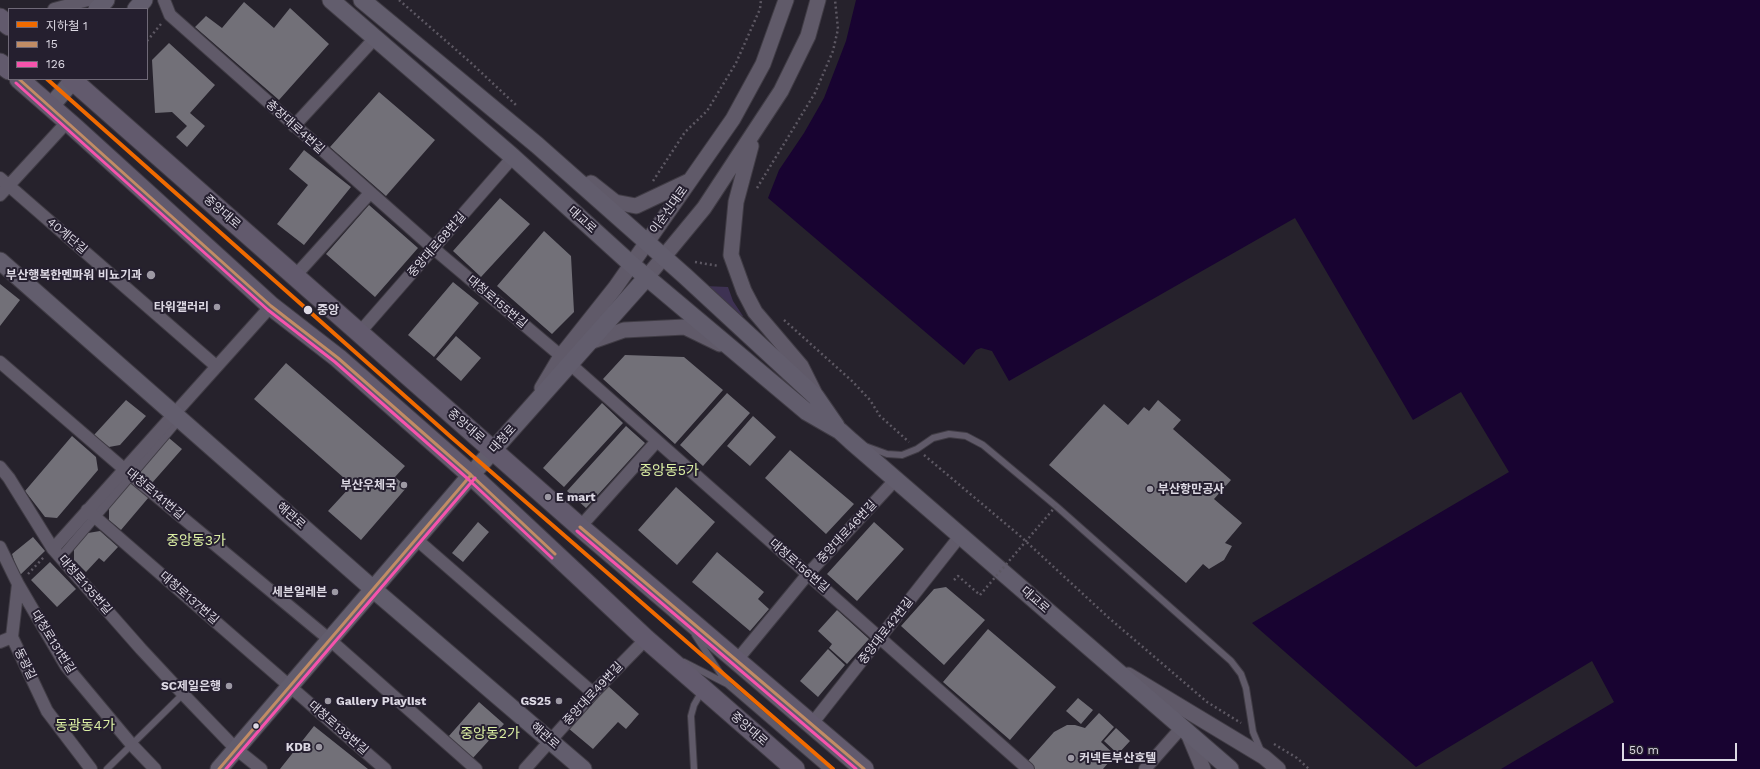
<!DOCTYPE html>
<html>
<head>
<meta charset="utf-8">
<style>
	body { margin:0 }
	#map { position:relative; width:1760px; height:769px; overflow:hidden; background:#26222c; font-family:"Work Sans","Noto Sans KR",sans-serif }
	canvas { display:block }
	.legend { position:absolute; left:8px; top:8px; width:140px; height:72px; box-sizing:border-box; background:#251f2f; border:1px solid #6f6977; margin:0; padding:5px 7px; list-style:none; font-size:12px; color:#ddd9e4 }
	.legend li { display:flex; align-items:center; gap:8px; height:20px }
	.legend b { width:20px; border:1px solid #6f6977 }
	.scale { position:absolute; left:1622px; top:743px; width:115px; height:18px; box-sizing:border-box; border:2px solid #ddd9e4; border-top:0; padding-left:5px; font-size:12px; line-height:14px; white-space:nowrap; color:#ddd9e4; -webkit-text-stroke:3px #251f2f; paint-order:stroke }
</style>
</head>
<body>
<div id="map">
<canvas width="1760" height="769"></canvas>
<ul class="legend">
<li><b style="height:5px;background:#f06a00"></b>지하철 1</li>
<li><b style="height:5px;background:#c18c65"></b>15</li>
<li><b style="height:5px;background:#f653ac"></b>126</li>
</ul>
<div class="scale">50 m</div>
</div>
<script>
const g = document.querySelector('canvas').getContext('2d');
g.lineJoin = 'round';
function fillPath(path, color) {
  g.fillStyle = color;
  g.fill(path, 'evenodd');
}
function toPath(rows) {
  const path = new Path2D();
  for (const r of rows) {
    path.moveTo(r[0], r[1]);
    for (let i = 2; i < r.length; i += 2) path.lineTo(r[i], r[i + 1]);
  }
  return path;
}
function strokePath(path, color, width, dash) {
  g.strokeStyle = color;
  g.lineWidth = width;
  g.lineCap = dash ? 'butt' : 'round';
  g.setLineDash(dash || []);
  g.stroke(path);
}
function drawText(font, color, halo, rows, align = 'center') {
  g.font = font + ' "Work Sans","Noto Sans KR",sans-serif';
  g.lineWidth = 4;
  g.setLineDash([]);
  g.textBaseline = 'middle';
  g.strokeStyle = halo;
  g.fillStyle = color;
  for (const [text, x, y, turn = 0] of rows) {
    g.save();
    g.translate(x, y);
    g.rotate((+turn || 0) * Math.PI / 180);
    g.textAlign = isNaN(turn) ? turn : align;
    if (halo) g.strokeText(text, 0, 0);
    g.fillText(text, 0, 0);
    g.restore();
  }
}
const green = toPath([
	[705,286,728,287,733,301,743,316,738,318]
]);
const water = toPath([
	[856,0,1760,0,1760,769,1501,769,1614,702,1592,661,1416,767,1252,623,1509,472,1461,392,1413,420,1295,218,1009,381,992,351,981,348,976,350,964,365,768,198,779,170,804,133,824,98,846,41]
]);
const building = toPath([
	[244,2,274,28,290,8,329,44,279,100,195,27,206,16,222,28],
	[169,43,215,85,190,113,205,126,187,147,176,137,187,126,172,112,155,113,152,60],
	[379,92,435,140,386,196,330,147],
	[304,150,351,187,304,245,277,224,308,185,289,169],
	[500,198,530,224,481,277,453,251],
	[369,205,418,248,375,297,326,254],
	[544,231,571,256,574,312,552,334,497,286],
	[453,282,479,303,434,357,408,335],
	[0,284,20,300,0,326],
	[456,336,481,358,461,381,436,359],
	[625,355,684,357,723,390,675,444,603,379],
	[286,363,405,466,395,477,407,487,361,540,328,511,352,485,254,399],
	[727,393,750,413,703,466,680,445],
	[126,400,146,416,120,445,109,447,94,435],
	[1158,400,1181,420,1173,429,1231,480,1214,499,1242,523,1225,543,1232,546,1224,560,1209,569,1203,564,1186,583,1049,465,1104,404,1128,425,1144,407,1149,411],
	[602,403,623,423,564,487,543,468],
	[753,416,776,437,750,466,727,446],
	[626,426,645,443,586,508,567,491],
	[72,436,96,457,98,470,57,518,45,517,25,491],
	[169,438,182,449,152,483,139,472],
	[790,450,854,504,826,534,765,478],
	[131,482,149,497,121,530,109,520,109,507],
	[676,487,715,522,677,565,638,530],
	[478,522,489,532,463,562,452,553],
	[874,522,904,549,857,601,827,574],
	[100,531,118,547,104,562,99,558,86,572,74,560,74,547,88,533],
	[33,537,45,551,19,576,12,554],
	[717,552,764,592,758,599,769,609,750,631,692,582],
	[50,562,76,589,57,607,31,580],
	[946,587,985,620,944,665,901,626,934,589],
	[837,610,869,639,847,664,829,648,832,644,818,631],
	[988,629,1056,687,1010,740,943,682],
	[828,649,845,665,818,697,800,681],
	[607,685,639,714,626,729,618,722,593,749,568,728],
	[1078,698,1093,710,1081,724,1066,711],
	[479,702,504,724,472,759,448,737],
	[1099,713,1114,727,1101,742,1115,755,1103,769,1035,769,1027,762,1054,732,1067,725,1075,725,1085,728],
	[314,726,368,769,280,769],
	[1116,728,1130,741,1118,754,1104,741]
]);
const path = toPath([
	[399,0,470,62,516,105],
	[147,41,161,24],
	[653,181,685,132,707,111,736,63,760,9,761,0],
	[757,188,815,93,833,51,838,29,835,0],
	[695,262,719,266],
	[784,320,852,381,870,400,880,416,909,442],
	[924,455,1019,535,1109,618,1207,702,1241,723],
	[28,574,44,557],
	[954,580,958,576,980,595],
	[1274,744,1297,758,1309,769]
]);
const service = toPath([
	[865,446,887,454,902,455,917,449,933,438,949,434,966,436,983,445,1056,506,1231,661,1241,674,1246,688,1253,732,1261,751],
	[695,635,726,682],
	[684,662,727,684,826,769],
	[107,769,183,694],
	[694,769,691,716,694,705,702,691]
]);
const pedestrian = toPath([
	[61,557,179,419]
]);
const minor = toPath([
	[164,0,170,15,433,248,561,356],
	[54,9,88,0],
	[294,126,375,38],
	[0,178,216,366],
	[0,195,68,121],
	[295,276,370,193],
	[360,332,513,157],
	[0,362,131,475,330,640,476,769],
	[570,364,1028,769],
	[0,467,9,478,53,549,141,649,183,694,236,749,261,769],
	[87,510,385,769],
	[580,527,657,441],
	[416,539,593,693],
	[0,547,18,584,12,637,47,711,91,769],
	[53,549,271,306],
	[18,584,66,666,132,745,155,769],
	[0,642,12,637],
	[737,660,808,574,896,479],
	[811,725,960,536],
	[525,769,593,693,646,639],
	[1145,769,1182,727]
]);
const tertiary = toPath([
	[751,146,736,202,731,255,744,291,755,312,801,366,816,396],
	[591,183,615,202,636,206,689,181],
	[647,277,704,208,781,91,808,36,818,0],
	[587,343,624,330,685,327,720,344],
	[542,388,561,356,615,288,733,119,763,64,786,0],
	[1128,675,1264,757,1278,769],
	[1188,733,1203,769]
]);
const secondary = toPath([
	[331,0,513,157,631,264,807,412,840,431,851,441,1230,769],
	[362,0,537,145,685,276,816,397,836,426],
	[97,9,106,0],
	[136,9,144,0],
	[51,106,74,79],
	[0,261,373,589,583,769],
	[219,769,471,475,647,277]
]);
const primary = toPath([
	[0,18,9,26],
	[0,63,9,70],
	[19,79,74,127,271,306,338,358,471,475,646,639,795,769],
	[71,79,580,527,864,769]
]);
const pathBridge = toPath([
	[980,595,1056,506]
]);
const bus1 = toPath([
	[19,79,271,306,338,358,471,475,555,554],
	[580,527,864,769],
	[219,769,471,475]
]);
const bus2 = toPath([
	[16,83,268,310,335,362,468,479,552,558],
	[577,531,856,769],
	[226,769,475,478]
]);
const metro1 = toPath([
	[47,79,451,437,833,769]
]);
const markers = [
	[151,275,5,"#9d99a4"],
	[217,307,4,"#9d99a4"],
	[308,310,5,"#ddd9e4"],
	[404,485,4,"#9d99a4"],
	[1150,489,4,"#9d99a4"],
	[548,497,4,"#9d99a4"],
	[335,592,4,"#9d99a4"],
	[229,686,4,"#9d99a4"],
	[328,701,4,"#9d99a4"],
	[559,701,4,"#9d99a4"],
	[256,726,3.5,"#ddd9e4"],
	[319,747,4,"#9d99a4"],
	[1071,758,4,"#9d99a4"]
];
const streetNames = [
	["충장대로4번길",295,127,42],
	["이순신대로",669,210,-54],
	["중앙대로",222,212,41],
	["대교로",582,220,42],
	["40계단길",67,236,41],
	["중앙대로68번길",437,245,-49],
	["대청로155번길",497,302,40],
	["중앙대로",466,426,41],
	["대청로",503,439,-48],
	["대청로141번길",155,494,40],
	["해관로",291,516,41],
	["중앙대로46번길",847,532,-47],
	["대청로156번길",799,566,41],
	["대청로135번길",85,585,49],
	["대청로137번길",189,598,41],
	["대교로",1035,600,41],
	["중앙대로42번길",886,631,-52],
	["대청로131번길",53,642,58],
	["동광길",25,664,64],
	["중앙대로49번길",593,694,-47],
	["대청로138번길",338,728,41],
	["중앙대로",749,729,41],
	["해관로",545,736,41]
];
const poiNames = [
	["부산행복한멘파워 비뇨기과",142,275],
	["타워갤러리",209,307],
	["부산우체국",396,485],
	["부산항만공사",1158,489,"left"],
	["E mart",556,497,"left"],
	["세븐일레븐",327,592],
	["SC제일은행",221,686],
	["Gallery Playlist",336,701,"left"],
	["GS25",551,701],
	["KDB",311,747],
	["커넥트부산호텔",1079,758,"left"]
];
const stopNames = [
	["중앙",317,310]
];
const quarterNames = [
	["중앙동5가",669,471],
	["중앙동3가",196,541],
	["동광동4가",85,726],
	["중앙동2가",490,734]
];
fillPath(green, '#3e3253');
fillPath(water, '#180331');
fillPath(building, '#727078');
strokePath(service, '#403c45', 8);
strokePath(pedestrian, '#403c45', 11);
strokePath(minor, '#403c45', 14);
strokePath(tertiary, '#403c45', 17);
strokePath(secondary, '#403c45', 19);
strokePath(primary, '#403c45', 21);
strokePath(path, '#5d5863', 2.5, [2, 3]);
strokePath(service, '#605a69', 6);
strokePath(pedestrian, '#605a69', 9);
strokePath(minor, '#605a69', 12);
strokePath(tertiary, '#605a69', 15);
strokePath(secondary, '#625d6d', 17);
strokePath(primary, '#625a6d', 19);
strokePath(pathBridge, '#5d5863', 2.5, [2, 3]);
strokePath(bus1, '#c18c65', 3);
strokePath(bus2, '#f653ac', 3);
strokePath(metro1, '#f06a00', 4);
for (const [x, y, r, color] of markers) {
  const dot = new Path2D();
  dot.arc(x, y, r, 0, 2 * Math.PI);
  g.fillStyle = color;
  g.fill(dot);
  strokePath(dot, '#251f2f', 1.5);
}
drawText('12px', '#ddd9e4', '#251f2f', streetNames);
drawText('bold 12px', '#ddd9e4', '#251f2f', poiNames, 'right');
drawText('bold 12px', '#ddd9e4', '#251f2f', stopNames, 'left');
drawText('14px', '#dbefa3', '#251f2f', quarterNames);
</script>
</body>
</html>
